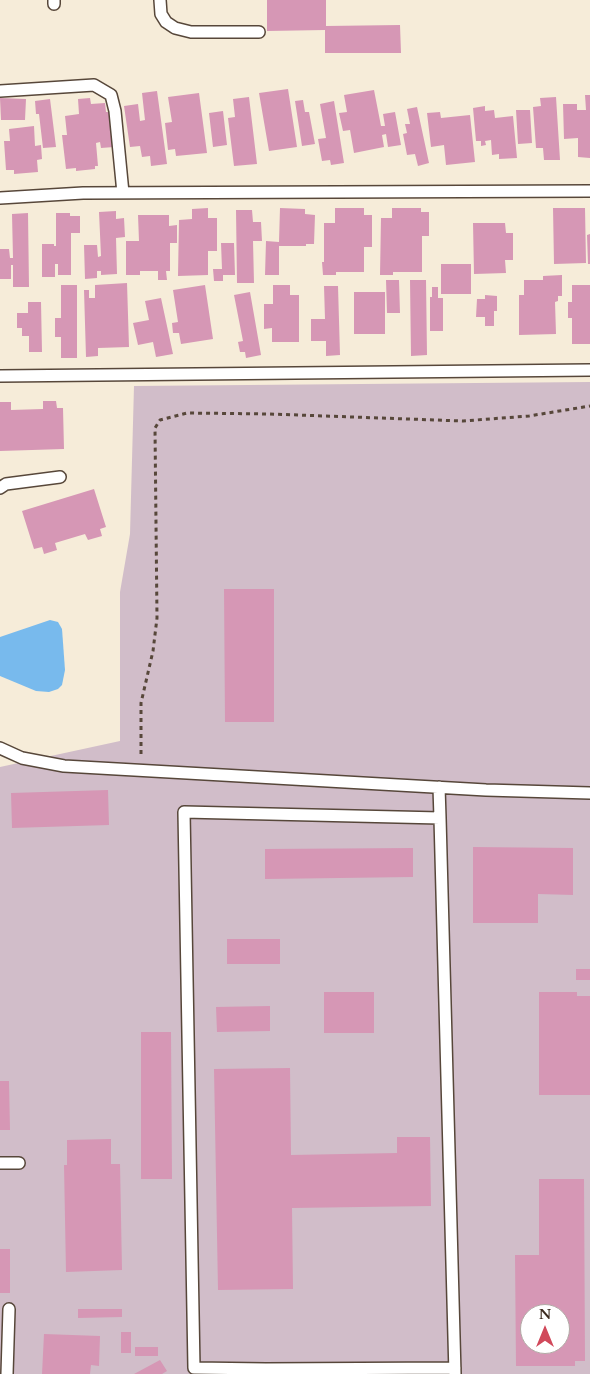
<!DOCTYPE html>
<html>
<head>
<meta charset="utf-8">
<style>
	body { margin:0 }
	#map { position:relative; width:590px; height:1374px; overflow:hidden; background:#f6ecd9; font-family:Cardo,serif }
	canvas { display:block }
	.north { position:absolute; left:520px; top:1304px; width:50px; height:50px; box-sizing:border-box; background:#fff; border:1px solid #b1aaa5; border-radius:50%; rotate:0deg; font-size:14px; font-weight:700; line-height:20px; text-align:center; color:#3b2a1e }
	.north::after { content:''; display:block; margin:auto; width:18px; height:22px; background:#d1495b; clip-path:polygon(50% 0,100% 100%,50% 72%,0 100%) }
</style>
</head>
<body>
<div id="map">
<canvas width="590" height="1374"></canvas>
<div class="north">N</div>
</div>
<script>
const g = document.querySelector('canvas').getContext('2d');
g.lineJoin = 'round';
function fillPath(path, color) {
  g.fillStyle = color;
  g.fill(path, 'evenodd');
}
function toPath(rows) {
  const path = new Path2D();
  for (const r of rows) {
    path.moveTo(r[0], r[1]);
    for (let i = 2; i < r.length; i += 2) path.lineTo(r[i], r[i + 1]);
  }
  return path;
}
function strokePath(path, color, width, dash) {
  g.strokeStyle = color;
  g.lineWidth = width;
  g.lineCap = dash ? 'butt' : 'round';
  g.setLineDash(dash || []);
  g.stroke(path);
}
const industrial = toPath([
	[590,382,590,1374,0,1374,0,767,120,741,120,592,130,534,134,386],
	[530,1314,560,1314,560,1344,530,1344]
]);
const water = toPath([
	[50,620,58,622,62,629,65,670,62,685,58,689,49,692,36,691,0,676,0,637]
]);
const building = toPath([
	[267,0,326,0,326,26,400,25,401,53,325,53,325,30,267,31],
	[288,89,297,147,269,151,259,93],
	[374,90,381,126,385,126,383,114,395,112,401,145,388,147,386,134,382,135,384,147,354,153,350,130,343,131,339,113,347,112,344,95],
	[157,91,167,164,151,166,150,156,142,157,140,146,130,147,124,106,138,104,140,121,145,120,142,93],
	[199,93,207,153,176,156,175,149,168,150,165,123,172,122,168,97],
	[585,95,590,95,590,158,578,157,578,138,564,139,563,104,577,104,577,110,586,110],
	[249,97,257,164,234,166,228,118,235,117,233,99],
	[556,97,560,160,544,160,543,148,536,148,533,107,541,106,540,98],
	[0,98,26,99,25,120,1,120],
	[90,98,91,104,105,103,106,112,110,112,114,147,101,148,100,142,96,143,98,166,95,166,95,169,76,171,76,168,66,169,62,135,67,135,65,116,79,114,78,99],
	[50,99,56,147,43,148,39,114,36,114,35,101],
	[303,100,305,112,309,112,315,144,302,146,295,101],
	[334,101,344,163,331,165,330,160,322,161,318,139,326,138,320,104],
	[485,106,485,111,494,110,495,118,513,116,517,158,499,159,499,154,492,155,491,140,485,141,486,145,481,146,481,141,476,141,473,108],
	[417,107,429,163,418,166,415,154,407,155,403,134,407,133,405,124,410,124,407,109],
	[516,110,530,110,532,143,518,144],
	[223,111,227,145,213,147,209,113],
	[440,112,441,118,470,115,475,162,446,165,444,145,431,147,427,113],
	[34,126,35,146,41,145,42,159,37,160,38,172,14,174,14,170,6,170,4,141,10,141,9,129],
	[208,208,208,218,217,218,217,251,208,251,208,275,178,276,179,220,192,219,192,209],
	[280,208,305,209,305,214,315,215,314,244,306,244,306,246,279,246,279,275,265,275,266,241,279,242],
	[335,208,364,208,364,215,372,215,372,247,364,247,364,272,336,272,336,275,323,275,322,262,324,262,324,223,335,223],
	[392,208,421,208,421,212,429,212,429,236,422,236,422,272,393,272,393,275,380,275,381,218,392,218],
	[553,208,585,208,586,263,554,264],
	[236,210,252,210,253,222,261,222,262,241,253,241,254,283,237,283],
	[116,211,116,219,124,218,125,237,116,238,117,274,101,275,101,271,97,271,97,278,85,279,84,245,97,245,98,257,101,256,99,212],
	[28,213,29,287,13,287,13,265,11,265,11,279,0,279,0,249,9,249,10,258,13,258,12,214],
	[56,213,70,213,70,216,80,216,80,233,71,233,71,275,58,275,58,264,55,264,55,277,42,277,42,244,54,244,54,246,56,246],
	[138,215,169,215,169,226,177,225,177,243,170,243,170,271,166,271,167,280,158,280,158,271,140,271,140,275,126,275,126,241,139,241],
	[473,223,505,223,506,233,513,233,513,260,505,260,506,273,474,274],
	[590,234,590,264,588,264,587,235],
	[221,243,234,243,235,275,223,275,223,281,214,281,213,269,222,269],
	[441,264,471,264,471,294,441,294],
	[562,275,562,296,558,296,558,301,555,302,556,334,519,335,519,295,524,295,524,280,543,280,543,276],
	[386,280,399,280,400,313,387,313],
	[410,280,426,280,427,355,411,356],
	[127,283,129,347,98,348,98,356,86,357,84,290,89,290,89,298,95,298,95,285],
	[61,285,77,285,77,358,61,358,61,337,55,337,55,318,61,318],
	[205,285,213,339,181,344,179,333,173,333,172,323,178,322,173,290],
	[273,285,290,285,290,295,299,295,299,342,272,342,272,328,264,329,264,304,273,304],
	[572,285,590,285,590,344,572,344,572,318,568,318,568,302,572,302],
	[324,286,338,286,340,355,326,356,326,341,311,341,311,319,325,319],
	[432,287,438,287,438,298,443,298,443,331,430,331,430,297,432,297],
	[250,292,261,355,246,358,245,352,240,352,238,342,243,341,234,295],
	[354,292,385,292,385,334,354,334],
	[485,295,497,296,497,311,494,311,494,326,485,326,485,317,476,317,477,299,485,299],
	[161,298,173,354,156,357,153,342,138,345,133,323,149,320,145,301],
	[28,302,41,302,42,352,29,352,29,336,22,336,22,328,17,328,17,313,28,313],
	[43,401,56,401,57,408,63,408,64,449,0,451,0,402,11,402,11,410,43,409],
	[94,489,106,527,100,529,102,536,88,540,85,534,55,543,57,550,44,554,42,547,34,549,22,511],
	[224,589,274,589,274,722,225,722],
	[108,790,109,825,12,828,11,793],
	[473,847,573,848,573,895,538,894,538,923,473,923],
	[413,848,413,877,265,879,265,849],
	[227,939,280,939,280,964,227,964],
	[576,969,590,969,590,980,576,980],
	[324,992,374,992,374,1033,324,1033],
	[539,992,577,992,577,996,590,996,590,1095,539,1095],
	[270,1006,270,1031,217,1032,216,1007],
	[141,1032,171,1032,172,1179,141,1179],
	[290,1068,291,1155,397,1153,397,1137,430,1137,431,1206,292,1208,293,1289,218,1290,214,1069],
	[0,1081,9,1081,10,1130,0,1130],
	[111,1139,111,1164,120,1164,122,1270,66,1272,64,1165,67,1165,67,1140],
	[539,1179,584,1179,585,1361,575,1361,575,1366,516,1366,515,1255,539,1255],
	[530,1314,560,1314,560,1344,530,1344],
	[0,1249,10,1249,10,1293,0,1293],
	[78,1309,122,1309,122,1317,78,1318],
	[121,1332,131,1332,131,1353,121,1353],
	[44,1334,100,1336,99,1366,91,1365,90,1374,42,1374],
	[135,1347,158,1347,158,1356,135,1356],
	[160,1360,167,1371,162,1374,134,1374]
]);
const path = toPath([
	[141,754,141,703,153,651,157,618,155,428,160,420,187,413,270,414,463,421,529,416,590,406]
]);
const service = toPath([
	[54,0,54,4],
	[160,0,161,14,166,22,175,28,191,32,259,32],
	[0,91,94,85,111,95,115,111,123,193],
	[0,198,83,193,590,191],
	[0,376,590,370],
	[0,488,6,484,60,477],
	[0,748,22,758,64,766,486,790,590,793],
	[439,787,440,818],
	[0,1163,19,1163],
	[455,1368,266,1369,194,1368,184,812,440,818,455,1374],
	[7,1374,9,1309]
]);
fillPath(industrial, '#d1bdc9');
fillPath(water, '#78baed');
fillPath(building, '#d697b5');
strokePath(service, '#57473a', 14);
strokePath(path, '#57473a', 3, [4, 4]);
strokePath(service, '#fff', 11);
</script>
</body>
</html>
